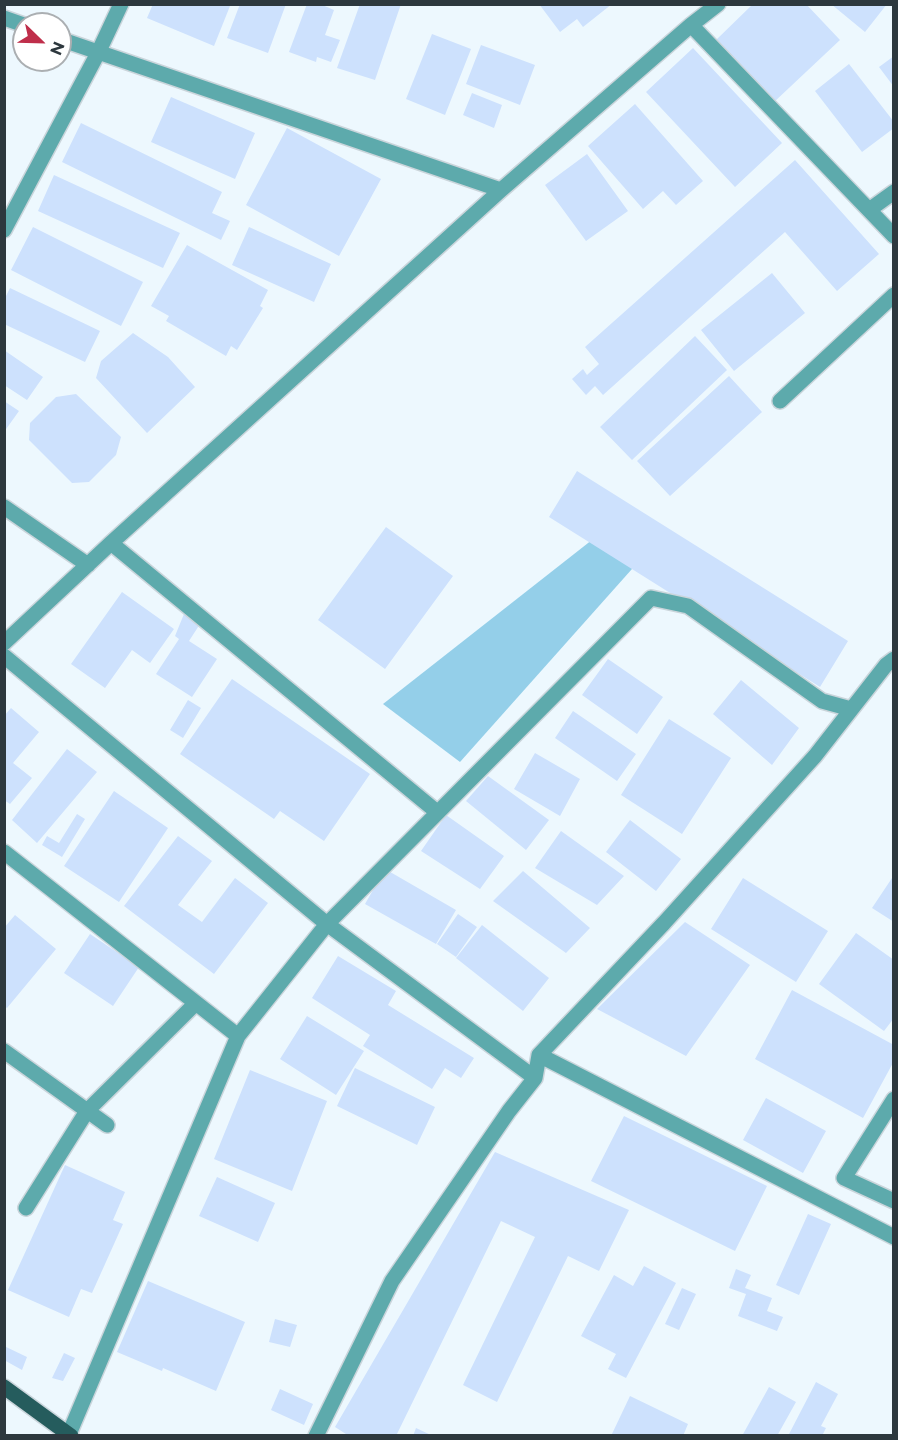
<!DOCTYPE html>
<html>
<head>
<meta charset="utf-8">
<style>
	body { margin:0 }
	#map { position:relative; width:898px; height:1440px; overflow:hidden; background:#edf8fe; font-family:Montserrat,sans-serif }
	canvas { display:block }
	.frame { position:absolute; inset:0; border:6px solid #2d383e; pointer-events:none }
	.north { position:absolute; left:12px; top:12px; width:60px; height:60px; box-sizing:border-box; background:#fff; border:2px solid #abafb2; border-radius:50%; rotate:113deg; font-size:16px; font-weight:700; line-height:24px; text-align:center; color:#2d383e }
	.north::after { content:''; display:block; margin:auto; width:21px; height:27px; background:#bf2e4a; clip-path:polygon(50% 0,100% 100%,50% 72%,0 100%) }
</style>
</head>
<body>
<div id="map">
<canvas width="898" height="1440"></canvas>
<div class="frame"></div>
<div class="north">N</div>
</div>
<script>
const g = document.querySelector('canvas').getContext('2d');
g.lineJoin = 'round';
function fillPath(path, color) {
  g.fillStyle = color;
  g.fill(path, 'evenodd');
}
function toPath(rows) {
  const path = new Path2D();
  for (const r of rows) {
    path.moveTo(r[0], r[1]);
    for (let i = 2; i < r.length; i += 2) path.lineTo(r[i], r[i + 1]);
  }
  return path;
}
function strokePath(path, color, width, dash) {
  g.strokeStyle = color;
  g.lineWidth = width;
  g.lineCap = dash ? 'butt' : 'round';
  g.setLineDash(dash || []);
  g.stroke(path);
}
const green = toPath([
	[597,536,640,560,460,762,383,704]
]);
const building = toPath([
	[153,4,226,4,230,6,214,46,147,18],
	[240,4,286,4,268,53,227,38],
	[307,4,320,4,334,10,325,35,340,40,331,62,317,57,316,62,289,52],
	[360,4,401,4,375,80,337,68],
	[539,4,612,4,583,27,577,19,560,32],
	[753,4,806,4,840,40,773,103,715,41],
	[831,4,887,4,865,32],
	[432,34,471,49,445,115,406,99],
	[481,45,535,65,520,105,466,84],
	[693,48,782,143,735,187,646,92],
	[894,56,894,87,879,67],
	[849,64,894,122,894,128,862,152,815,91],
	[472,93,502,105,494,128,463,115],
	[171,97,255,133,235,179,151,142],
	[635,104,703,181,676,205,663,191,643,209,588,146],
	[81,123,222,192,212,213,230,221,221,240,62,162],
	[287,128,381,179,339,256,246,205],
	[587,154,628,211,586,241,545,185],
	[795,160,879,254,837,291,785,232,603,395,595,386,586,395,572,379,583,369,587,375,599,364,585,347],
	[54,175,180,233,163,268,38,211],
	[33,227,143,282,121,326,11,270],
	[249,227,331,264,314,302,232,265],
	[187,245,268,290,260,306,263,308,237,350,231,346,226,356,166,321,169,316,151,306],
	[772,273,805,313,734,371,701,330],
	[10,288,100,331,85,362,4,324,4,300],
	[133,333,168,357,195,387,147,433,96,378,101,361],
	[695,336,727,370,632,460,600,427],
	[4,350,43,377,27,400,4,385],
	[729,376,762,412,670,496,637,461],
	[76,394,121,437,116,455,89,482,72,483,29,440,30,423,56,397],
	[4,401,19,411,4,432],
	[577,471,848,641,820,687,549,517],
	[386,527,453,576,385,669,318,620],
	[122,592,174,629,150,663,132,650,105,688,71,664],
	[184,614,200,624,189,641,217,659,192,697,156,674,179,639,175,636],
	[608,659,663,697,637,734,582,695],
	[232,679,370,774,324,841,280,811,274,819,180,754],
	[741,680,799,728,772,765,713,714],
	[188,700,201,708,183,738,170,730],
	[11,708,39,732,13,763,32,778,10,804,4,800,4,716],
	[573,711,636,754,617,781,555,738],
	[669,719,731,758,682,834,621,795],
	[67,749,97,772,37,843,12,820],
	[535,753,580,779,560,816,514,789],
	[488,776,549,820,526,850,466,801],
	[114,791,168,828,119,902,64,866],
	[77,814,85,819,62,857,42,845,47,836,59,843],
	[446,815,504,856,480,889,421,851],
	[630,820,681,859,656,891,606,852],
	[561,831,624,876,597,905,535,868],
	[178,836,212,861,178,905,202,922,235,878,268,903,214,974,124,906],
	[385,869,456,910,436,944,365,904],
	[523,871,590,928,566,953,493,901],
	[894,875,894,922,872,908],
	[743,878,828,931,796,982,711,929],
	[458,914,477,927,456,957,437,944],
	[15,915,56,949,7,1008,4,1006,4,928],
	[685,922,750,965,686,1056,597,1009],
	[482,925,549,978,523,1011,456,958],
	[856,933,894,960,894,1018,884,1031,819,984],
	[90,934,139,967,113,1006,64,973],
	[338,956,396,991,388,1005,474,1058,461,1078,445,1068,432,1089,363,1046,370,1035,312,998],
	[792,990,894,1045,894,1061,863,1118,755,1059],
	[307,1016,364,1051,336,1095,280,1059],
	[355,1068,435,1107,417,1145,337,1106],
	[250,1070,327,1101,292,1191,214,1159],
	[766,1098,826,1131,803,1173,743,1140],
	[624,1116,767,1186,735,1251,591,1181],
	[495,1152,629,1210,599,1271,568,1256,497,1402,463,1385,535,1237,501,1221,396,1436,349,1436,335,1427],
	[65,1165,125,1192,113,1220,123,1224,92,1293,81,1289,69,1317,8,1290],
	[217,1177,275,1203,258,1242,199,1216],
	[808,1214,831,1224,799,1295,776,1285],
	[644,1266,676,1283,626,1378,608,1369,616,1354,581,1336,614,1275,633,1286],
	[736,1269,751,1275,745,1288,772,1298,767,1311,783,1317,777,1331,738,1316,746,1294,729,1288],
	[148,1281,245,1322,216,1391,163,1368,162,1371,117,1352],
	[682,1288,696,1294,679,1330,665,1324],
	[275,1319,297,1325,290,1347,269,1342],
	[4,1346,27,1357,22,1370,4,1360],
	[64,1353,75,1358,63,1381,52,1378],
	[816,1382,838,1394,821,1426,826,1428,822,1436,788,1436],
	[769,1387,796,1402,777,1436,742,1436],
	[280,1389,313,1404,304,1425,271,1410],
	[630,1396,688,1424,683,1436,611,1436],
	[416,1428,433,1436,413,1436]
]);
const minor = toPath([
	[4,18,24,25],
	[691,25,894,236],
	[60,39,501,190],
	[869,210,894,192],
	[4,230,98,53,121,4],
	[780,401,894,295],
	[4,507,88,565],
	[111,543,437,812],
	[4,643,111,543,501,190,691,25,718,4],
	[4,656,327,924,535,1078],
	[4,852,238,1036],
	[4,1051,107,1125],
	[539,1055,894,1237],
	[894,1099,844,1178,894,1201],
	[26,1208,87,1111,196,1003],
	[69,1434,238,1036,327,924,651,598,688,606,822,701,851,709],
	[316,1436,392,1281,509,1111,535,1078,539,1055,664,923,815,756,886,665,894,659]
]);
const major = toPath([
	[4,1387,71,1436]
]);
fillPath(green, '#94cfe9');
fillPath(building, '#cde1fd');
strokePath(minor, '#cad5db', 18);
strokePath(major, '#cad5db', 18);
strokePath(minor, '#5daaac', 15);
strokePath(major, '#255c5d', 15);
</script>
</body>
</html>
